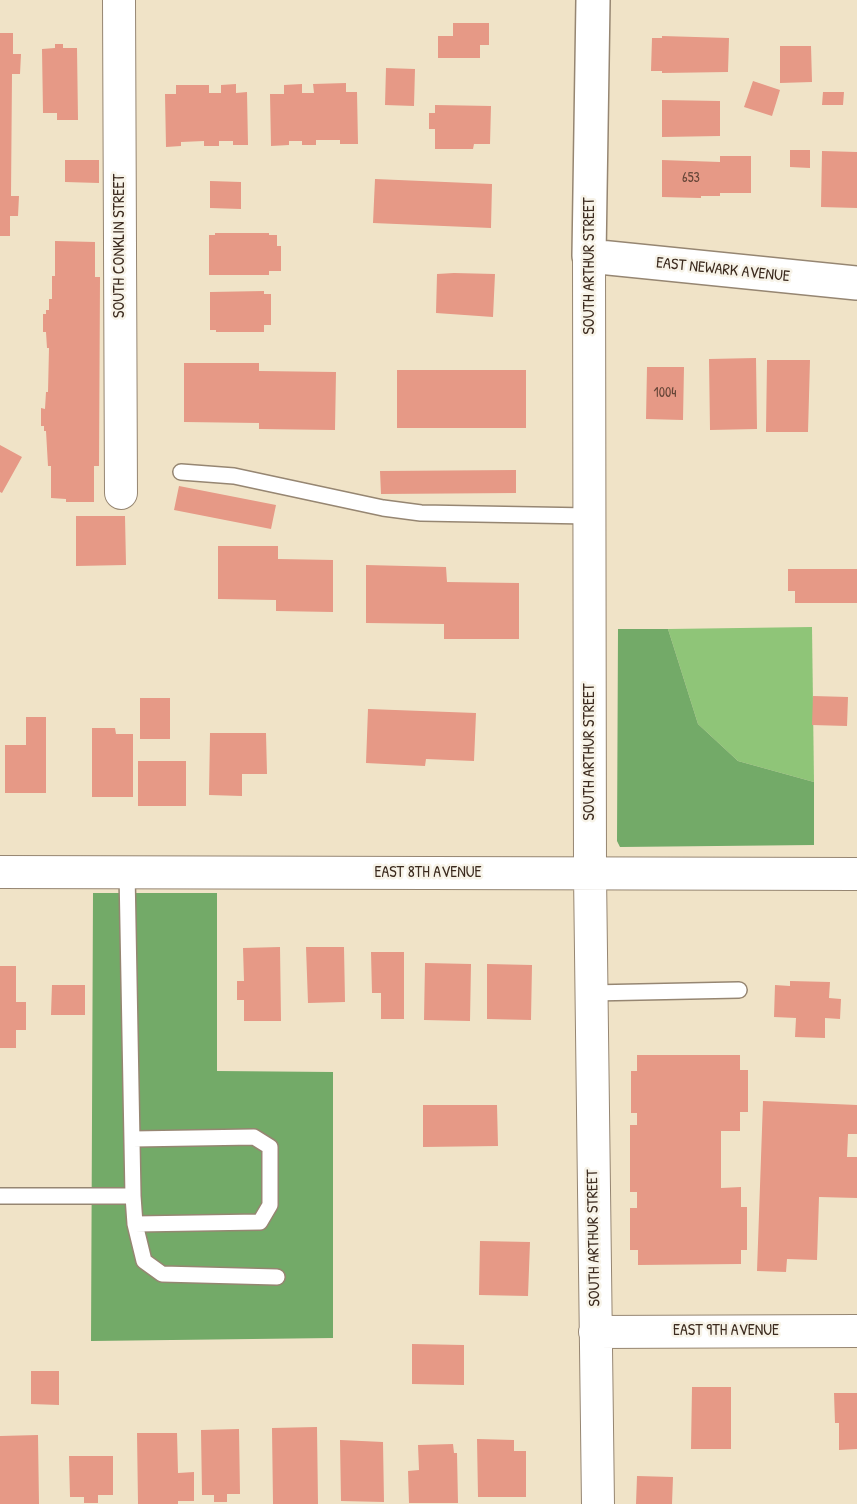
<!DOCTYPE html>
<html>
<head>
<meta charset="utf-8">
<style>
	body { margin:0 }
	canvas { display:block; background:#f0e3c7 }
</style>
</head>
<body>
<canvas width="857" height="1504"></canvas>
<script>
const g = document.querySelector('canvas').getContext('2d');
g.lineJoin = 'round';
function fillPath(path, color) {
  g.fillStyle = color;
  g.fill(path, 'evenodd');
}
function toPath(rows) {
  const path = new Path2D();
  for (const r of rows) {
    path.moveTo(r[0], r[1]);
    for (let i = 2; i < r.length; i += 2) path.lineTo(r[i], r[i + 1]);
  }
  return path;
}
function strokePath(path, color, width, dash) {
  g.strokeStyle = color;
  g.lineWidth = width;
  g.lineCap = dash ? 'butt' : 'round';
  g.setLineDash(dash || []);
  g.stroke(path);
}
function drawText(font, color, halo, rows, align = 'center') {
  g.font = font + ' "Patrick Hand",sans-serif';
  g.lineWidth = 5;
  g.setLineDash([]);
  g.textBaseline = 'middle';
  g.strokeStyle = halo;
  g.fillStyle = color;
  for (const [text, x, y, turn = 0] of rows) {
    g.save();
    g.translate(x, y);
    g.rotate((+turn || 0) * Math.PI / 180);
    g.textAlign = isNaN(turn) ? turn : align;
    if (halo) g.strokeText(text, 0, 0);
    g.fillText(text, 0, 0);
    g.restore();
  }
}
const green = toPath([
	[812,627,814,782,738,761,698,724,668,629]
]);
const forest = toPath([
	[618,629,668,629,698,724,738,761,814,782,814,845,620,847,617,841],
	[93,893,217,893,217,1071,333,1072,333,1338,91,1341]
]);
const building = toPath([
	[453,23,489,23,489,45,480,45,480,58,438,58,438,36,453,36],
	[0,33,13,33,13,54,21,54,20,74,12,74,11,196,19,196,18,216,10,216,10,236,0,236],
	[662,36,729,38,728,72,662,73,662,71,651,71,652,38,662,38],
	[55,44,63,44,63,48,77,48,78,120,57,120,57,113,43,113,42,49,55,48],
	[780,46,811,46,812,82,780,83],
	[386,68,415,69,414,106,385,105],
	[753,81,780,90,772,116,744,107],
	[346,83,346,92,357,92,358,144,340,144,340,140,316,140,316,145,302,145,302,141,289,141,289,145,271,146,270,94,284,94,284,85,302,84,302,93,314,93,313,84],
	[236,84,236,93,247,92,248,145,233,145,233,141,219,141,219,146,204,146,204,141,181,142,181,146,166,147,165,94,176,94,176,85,209,85,209,93,221,93,221,85],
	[823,92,844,92,843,105,822,105],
	[662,100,720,101,720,136,662,137],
	[435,105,491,106,490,144,474,144,473,149,435,149,435,129,429,129,429,113,435,113],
	[790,150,810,150,810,168,790,167],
	[822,151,857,152,857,208,821,207],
	[720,156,751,156,751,193,720,193,720,196,701,196,701,198,662,197,662,160,720,162],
	[65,160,99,160,99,183,65,182],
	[375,179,492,184,491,228,373,223],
	[210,181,241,182,241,209,210,208],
	[215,233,269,233,269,235,277,235,277,246,281,246,281,271,269,271,269,275,209,275,209,235,215,235],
	[55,241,95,242,95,277,100,277,99,466,94,466,94,502,66,502,66,499,51,498,51,466,48,466,46,431,44,431,44,426,41,426,41,408,45,409,46,392,48,392,49,348,47,348,46,332,43,332,43,314,46,314,46,310,49,310,49,299,52,299,52,276,55,276],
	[454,273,495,274,493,317,436,313,437,274],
	[264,291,264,294,271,294,271,325,264,325,264,332,216,332,216,330,210,330,210,292],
	[756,358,757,429,710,430,709,359],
	[767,360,810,360,808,432,766,432],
	[184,363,259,363,259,371,336,372,335,430,259,429,259,423,184,422],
	[647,367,684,367,683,420,646,419],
	[397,370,526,370,526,428,397,428],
	[0,445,22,457,2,493,0,492],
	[516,470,516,493,381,494,380,471],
	[179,486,276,505,271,529,174,510],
	[76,516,125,516,126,565,76,566],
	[218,546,278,546,278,559,333,560,333,612,276,611,276,600,218,599],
	[366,565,446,567,447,582,519,583,519,639,444,639,444,624,366,623],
	[788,569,857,569,857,603,795,603,795,591,788,591],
	[813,696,848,697,847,726,812,725],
	[140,698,170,698,170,739,140,739],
	[368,709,476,713,474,761,426,759,425,766,366,763],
	[26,717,46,717,46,793,5,793,5,745,26,745],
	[92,728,115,728,116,734,133,734,133,797,92,797],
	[210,733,266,733,267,774,242,774,242,796,209,795],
	[138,761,186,761,186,806,138,806],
	[280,947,281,1021,244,1021,244,1000,237,1000,237,981,244,981,243,948],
	[306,947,344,947,345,1002,308,1003],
	[371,952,404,952,404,1019,381,1019,381,993,372,993],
	[425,963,471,964,470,1021,424,1020],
	[487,964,532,965,531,1020,487,1019],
	[0,966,16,966,16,1002,26,1002,26,1030,16,1030,16,1048,0,1048],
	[790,981,830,982,829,998,841,999,840,1019,825,1018,825,1038,795,1037,796,1018,774,1017,775,985,790,986],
	[52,985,85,985,85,1015,51,1015],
	[637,1055,740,1055,740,1070,748,1070,748,1112,740,1112,740,1131,721,1131,721,1188,741,1187,741,1207,747,1207,747,1250,741,1250,741,1264,638,1265,638,1250,630,1250,630,1208,637,1208,637,1192,630,1192,630,1125,637,1125,637,1113,631,1113,631,1071,637,1071],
	[763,1101,857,1105,857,1134,848,1134,847,1157,857,1157,857,1198,819,1197,817,1260,787,1259,786,1272,757,1271],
	[423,1105,497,1105,498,1146,423,1147],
	[480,1241,530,1242,528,1296,479,1295],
	[412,1344,464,1345,464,1385,412,1384],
	[31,1371,59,1371,59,1405,31,1404],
	[692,1387,731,1387,731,1449,691,1449],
	[834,1393,857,1393,857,1449,839,1450,839,1423,835,1423],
	[317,1427,318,1504,273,1504,272,1428],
	[239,1429,240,1494,227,1494,227,1502,214,1502,214,1495,202,1495,201,1430],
	[137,1433,177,1433,178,1473,194,1472,194,1501,178,1501,178,1504,138,1504],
	[38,1435,39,1504,0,1504,0,1436],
	[477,1439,514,1440,514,1451,526,1451,526,1497,478,1497],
	[340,1440,383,1442,384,1502,341,1501],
	[453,1444,454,1453,457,1453,458,1503,409,1503,408,1471,419,1470,418,1445],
	[69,1456,113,1456,113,1495,98,1495,98,1503,84,1503,84,1497,70,1497],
	[637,1476,673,1477,672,1504,636,1504]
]);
const service = toPath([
	[181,472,234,476,383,508,421,513,589,516],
	[127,872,133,1196,135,1224,260,1222,270,1205,270,1147,254,1137,133,1139],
	[591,993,739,990],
	[0,1196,133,1196],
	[135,1224,144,1261,162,1274,277,1277]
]);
const minor = toPath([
	[119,0,121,493],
	[589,256,590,874,598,1504],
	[0,872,857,874],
	[595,1332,857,1331]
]);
const secondary = toPath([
	[593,0,589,256,857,283]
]);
const numberNames = [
	["653",691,178],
	["1004",665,393]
];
const streetNames = [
	["SOUTH CONKLIN STREET",120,246,-90],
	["SOUTH ARTHUR STREET",590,266,-90],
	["EAST NEWARK AVENUE",723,270,6],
	["SOUTH ARTHUR STREET",590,752,-90],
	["EAST 8TH AVENUE",428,873],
	["SOUTH ARTHUR STREET",594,1238,-91],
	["EAST 9TH AVENUE",726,1331]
];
fillPath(green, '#8fc578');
fillPath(forest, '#73aa68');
fillPath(building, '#e69986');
strokePath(service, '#968672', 18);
strokePath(minor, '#968672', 34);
strokePath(secondary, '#968672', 36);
strokePath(service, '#fff', 15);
strokePath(minor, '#fff', 32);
strokePath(secondary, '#fff', 33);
drawText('14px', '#664638', null, numberNames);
drawText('16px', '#3b2a1e', '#f7f3e8', streetNames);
</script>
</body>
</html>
